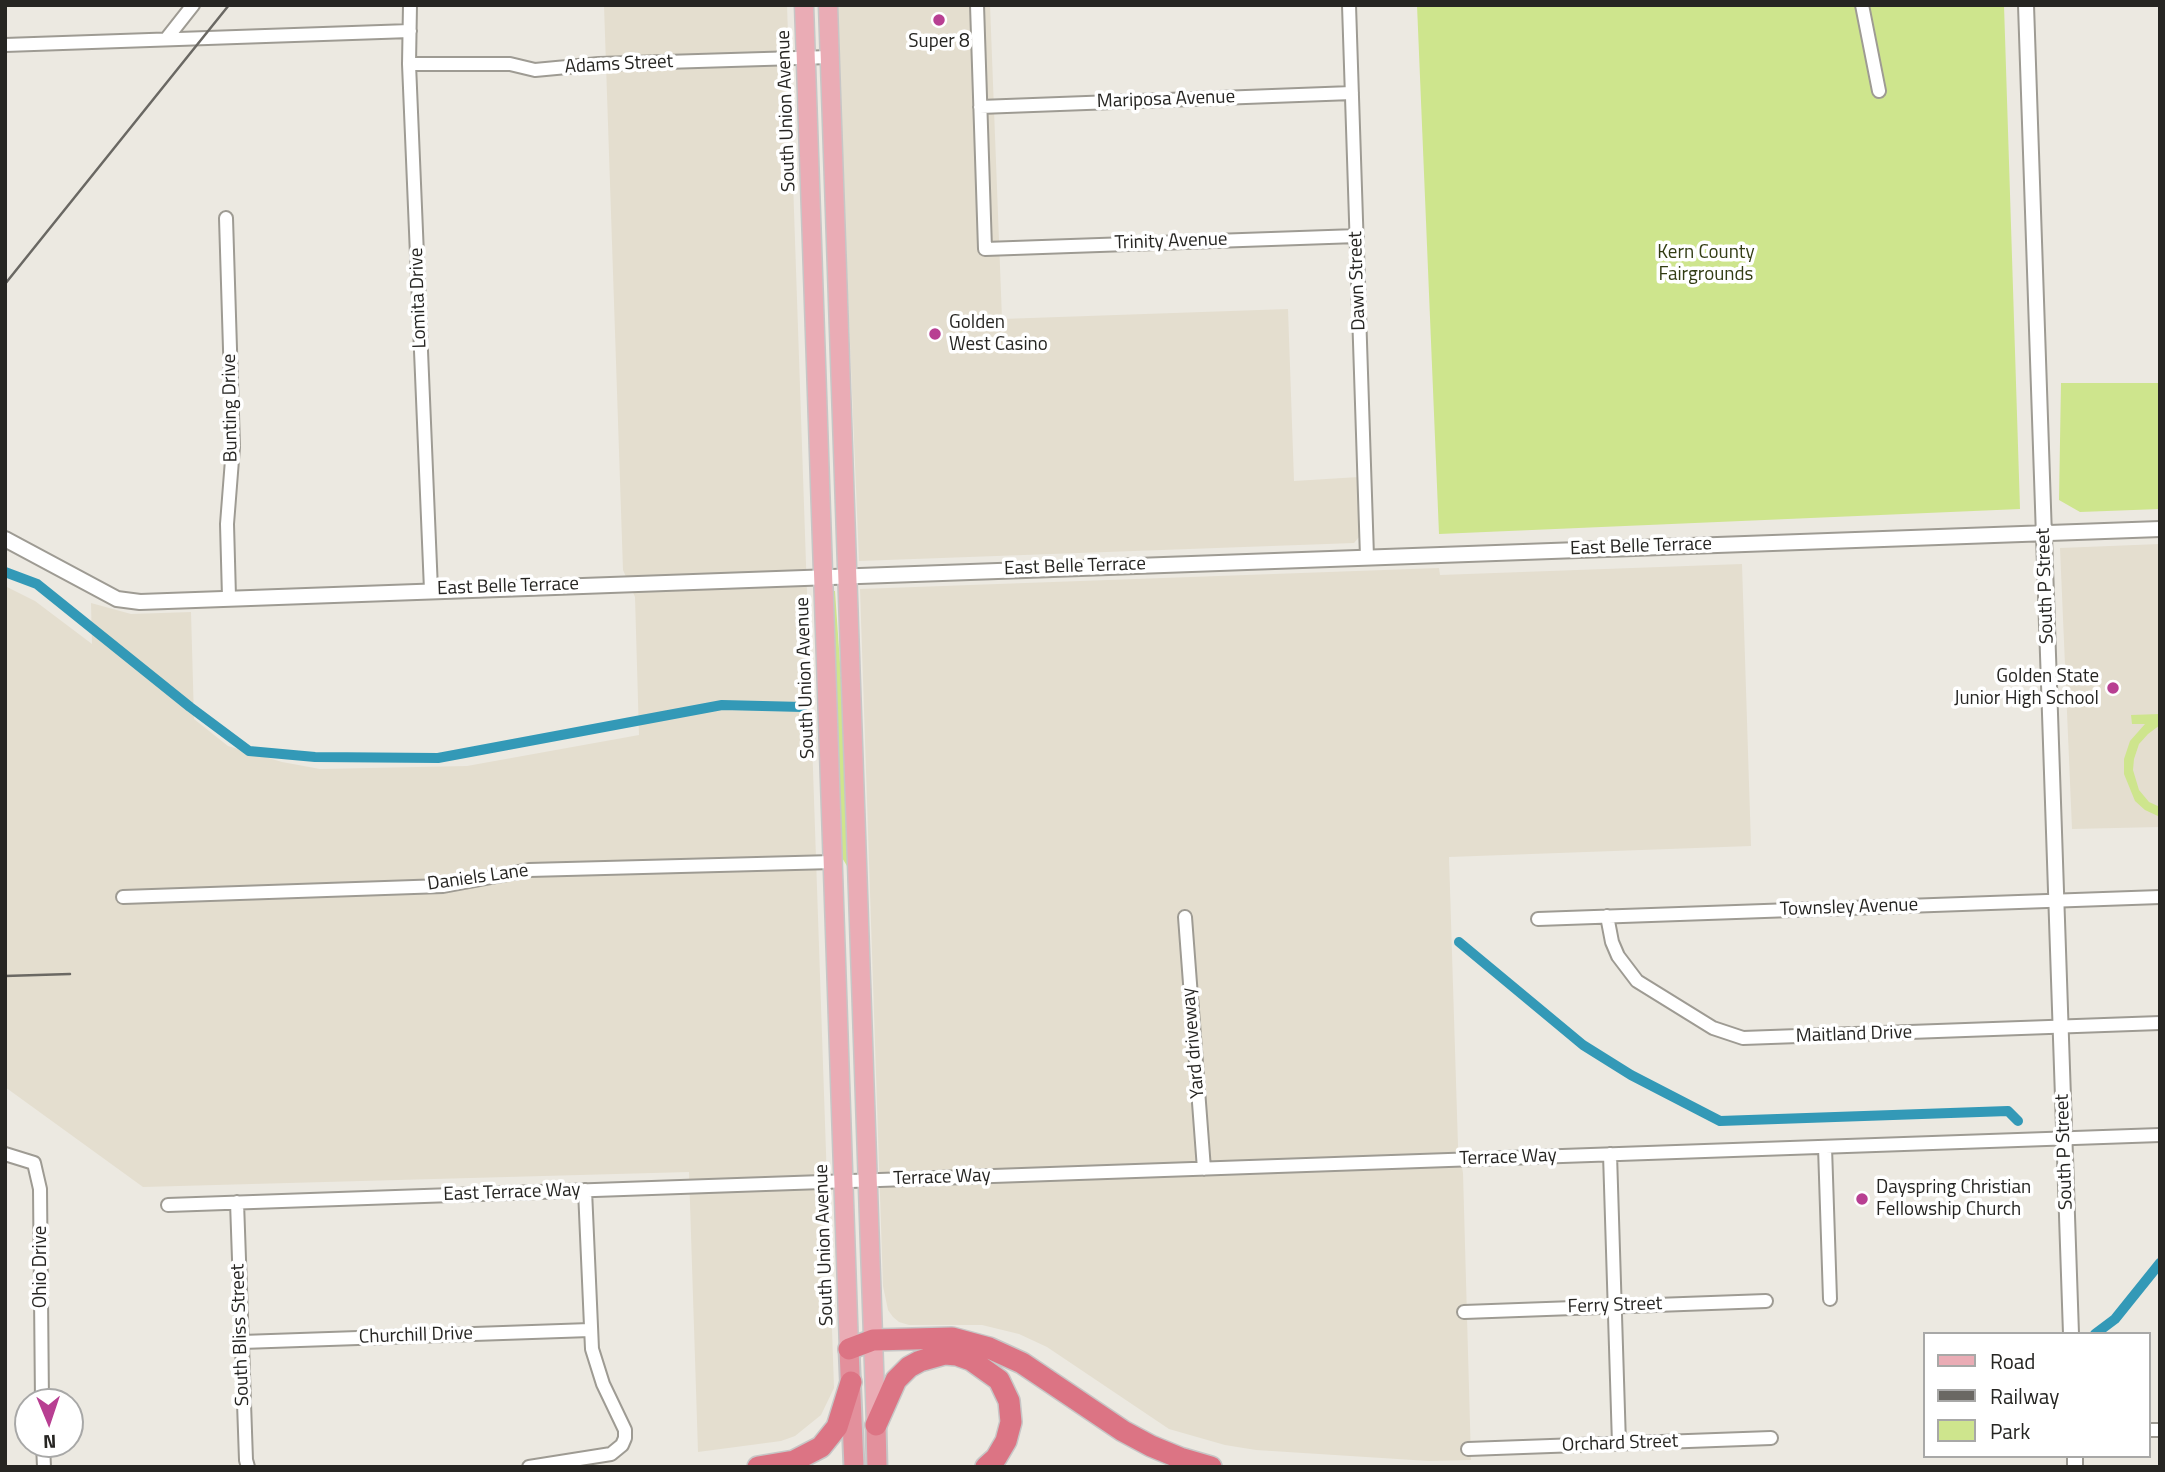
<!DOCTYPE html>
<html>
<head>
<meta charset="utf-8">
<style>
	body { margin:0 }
	#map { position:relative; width:2165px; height:1472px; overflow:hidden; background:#ece9e1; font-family:"Titillium Web",sans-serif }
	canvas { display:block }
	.frame { position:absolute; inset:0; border:7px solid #262522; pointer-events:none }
	.legend { position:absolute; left:1923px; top:1332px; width:228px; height:126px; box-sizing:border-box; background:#fff; border:2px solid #a8a8a7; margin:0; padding:9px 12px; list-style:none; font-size:21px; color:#262522 }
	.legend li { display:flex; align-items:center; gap:14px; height:35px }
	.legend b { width:35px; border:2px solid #a8a8a7 }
	.north { position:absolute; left:14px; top:1388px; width:70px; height:70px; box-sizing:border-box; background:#fff; border:2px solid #a8a8a7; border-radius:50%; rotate:178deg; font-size:19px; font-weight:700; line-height:28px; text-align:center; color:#262522 }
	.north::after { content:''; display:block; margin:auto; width:24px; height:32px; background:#b83f92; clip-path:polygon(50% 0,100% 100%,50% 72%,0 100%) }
</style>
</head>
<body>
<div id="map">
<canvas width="2165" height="1472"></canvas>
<div class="frame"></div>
<ul class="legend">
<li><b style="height:9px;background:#eaacb5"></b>Road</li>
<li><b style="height:9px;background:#6a6863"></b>Railway</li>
<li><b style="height:19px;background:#cee58d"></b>Park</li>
</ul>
<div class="north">N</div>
</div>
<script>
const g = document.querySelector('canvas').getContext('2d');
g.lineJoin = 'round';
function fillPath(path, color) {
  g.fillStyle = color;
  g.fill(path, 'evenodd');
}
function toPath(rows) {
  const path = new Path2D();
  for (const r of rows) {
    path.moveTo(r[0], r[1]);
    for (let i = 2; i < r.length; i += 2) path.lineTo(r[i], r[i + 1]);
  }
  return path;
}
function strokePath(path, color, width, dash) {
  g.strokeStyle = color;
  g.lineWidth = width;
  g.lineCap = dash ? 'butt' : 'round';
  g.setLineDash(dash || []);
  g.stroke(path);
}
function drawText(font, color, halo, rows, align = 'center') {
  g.font = font + ' "Titillium Web",sans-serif';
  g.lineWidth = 7;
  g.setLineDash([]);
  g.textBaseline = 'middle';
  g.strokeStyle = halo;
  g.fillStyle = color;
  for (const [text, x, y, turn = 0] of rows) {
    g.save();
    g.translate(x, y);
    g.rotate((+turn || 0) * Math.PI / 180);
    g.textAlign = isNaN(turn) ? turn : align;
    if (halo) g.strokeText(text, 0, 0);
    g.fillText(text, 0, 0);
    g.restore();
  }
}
const built = toPath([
	[604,5,787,5,834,1388,821,1415,795,1436,781,1441,698,1452,689,1172,143,1187,5,1087,5,586,35,601,92,644,91,603,131,614,191,612,194,719,228,746,282,762,320,769,467,766,639,735,635,597,623,570],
	[836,5,990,5,1002,319,1288,309,1294,481,1359,477,1360,536,1354,543,859,561],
	[2160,544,2160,827,2072,829,2060,548],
	[1742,564,1751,846,1449,857,1458,1146,1463,1173,1471,1460,1429,1461,1256,1450,1225,1445,1169,1429,1047,1347,1019,1334,982,1325,909,1325,899,1322,893,1317,888,1310,883,1286,860,589,1439,568,1440,575]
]);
const green = toPath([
	[1417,5,2004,5,2020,509,1439,534],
	[2061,383,2160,383,2160,509,2080,512,2059,500],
	[833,591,835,591,845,736,849,885,847,866,841,856],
	[2160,714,2160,725,2148,734,2139,744,2134,759,2133,770,2139,790,2149,802,2160,807,2160,817,2145,810,2135,801,2124,774,2124,759,2130,741,2145,724,2132,724,2131,715]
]);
const canal = toPath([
	[5,572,37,584,190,707,249,751,315,757,438,758,722,705,803,707],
	[1459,942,1583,1045,1631,1075,1720,1121,2008,1111,2018,1121],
	[2095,1334,2115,1319,2160,1263]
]);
const minor = toPath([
	[410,5,409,64,431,590],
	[977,5,985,249,1357,236],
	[1349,5,1367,557],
	[1862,5,1879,91],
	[167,38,193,5],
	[5,45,410,31],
	[409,64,510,64,535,70,599,64,830,57],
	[980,107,1352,93],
	[226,218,233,447,227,524,229,597],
	[123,897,443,886,529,870,833,862],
	[1607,916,1612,942,1618,956,1637,981,1713,1028,1743,1038,2160,1023],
	[1185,917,1204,1169],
	[1538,919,2160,897],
	[1825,1147,1830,1299],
	[5,1154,34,1163,40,1189,42,1402],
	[1610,1154,1619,1444],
	[237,1202,246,1460,248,1467],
	[168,1205,2160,1135],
	[1464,1312,1766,1301],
	[242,1342,590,1330],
	[2149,1430,2160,1430],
	[43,1444,44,1467],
	[1468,1449,1771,1438],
	[529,1467,611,1454,622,1445,625,1438,625,1430,603,1384,592,1349,585,1190]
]);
const tertiary = toPath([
	[2026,5,2071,1334],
	[5,539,117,599,140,602,2160,529],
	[2075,1456,2075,1467]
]);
const primary = toPath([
	[804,5,849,1349],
	[828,5,876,1425]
]);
const trunk = toPath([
	[849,1349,854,1467],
	[876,1425,877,1467]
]);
const motorway = toPath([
	[849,1349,873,1340,952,1338,989,1348,1022,1363,1123,1431,1151,1446,1180,1458,1211,1467],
	[876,1425,896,1380,909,1367,920,1361,945,1354,957,1355,971,1360,999,1380,1009,1401,1011,1422,1006,1441,996,1458,986,1467],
	[758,1467,794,1461,821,1447,837,1427,851,1382]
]);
const rail = toPath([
	[5,284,229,5],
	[5,976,70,974]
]);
const markers = [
	[939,20,7,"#b83f92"],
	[935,334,7,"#b83f92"],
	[2113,688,7,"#b83f92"],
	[1862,1199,7,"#b83f92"]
];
const poiNames = [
	["Super 8",939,42,"center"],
	["Golden",949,323],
	["West Casino",949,345],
	["Golden State",2099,677,"right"],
	["Junior High School",2099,699,"right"],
	["Dayspring Christian",1876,1188],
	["Fellowship Church",1876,1210]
];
const streetNames = [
	["Adams Street",619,65,-3],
	["Mariposa Avenue",1166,100,-2],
	["South Union Avenue",787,111,-92],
	["Trinity Avenue",1171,242,-2],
	["Dawn Street",1358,281,-92],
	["Lomita Drive",419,298,-92],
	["Bunting Drive",231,408,-91],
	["East Belle Terrace",1641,547,-2],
	["East Belle Terrace",1075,567,-2],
	["South P Street",2046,586,-92],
	["East Belle Terrace",508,587,-2],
	["South Union Avenue",806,678,-92],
	["Daniels Lane",478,878,-8],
	["Townsley Avenue",1849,908,-2],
	["Maitland Drive",1854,1035,-2],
	["Yard driveway",1194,1043,-95],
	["South P Street",2065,1152,-92],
	["Terrace Way",1508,1158,-2],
	["Terrace Way",942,1178,-2],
	["East Terrace Way",512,1193,-2],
	["South Union Avenue",825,1245,-92],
	["Ohio Drive",41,1267,-90],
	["Ferry Street",1615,1306,-2],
	["South Bliss Street",241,1335,-92],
	["Churchill Drive",416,1336,-2],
	["Orchard Street",1620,1444,-2]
];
const parkNames = [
	["Kern County",1706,253],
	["Fairgrounds",1706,275]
];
fillPath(built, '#e4decf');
fillPath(green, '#cee58d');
strokePath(canal, '#3399b7', 10);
strokePath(minor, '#9e9b93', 16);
strokePath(tertiary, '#9e9b93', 18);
strokePath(primary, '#c7c6c6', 21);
strokePath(trunk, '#c7c6c6', 23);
strokePath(motorway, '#c7c6c6', 24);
strokePath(minor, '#fff', 12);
strokePath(tertiary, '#fff', 14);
strokePath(primary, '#eaacb5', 18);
strokePath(trunk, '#e3909c', 19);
strokePath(motorway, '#dc7484', 21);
strokePath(rail, '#6a6863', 2.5);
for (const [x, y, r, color] of markers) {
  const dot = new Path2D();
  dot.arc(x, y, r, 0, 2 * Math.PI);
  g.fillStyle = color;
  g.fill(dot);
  strokePath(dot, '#fff', 2.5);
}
drawText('19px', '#262522', '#fff', poiNames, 'left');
drawText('19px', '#262522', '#fff', streetNames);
drawText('19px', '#323c13', '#fff', parkNames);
</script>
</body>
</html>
